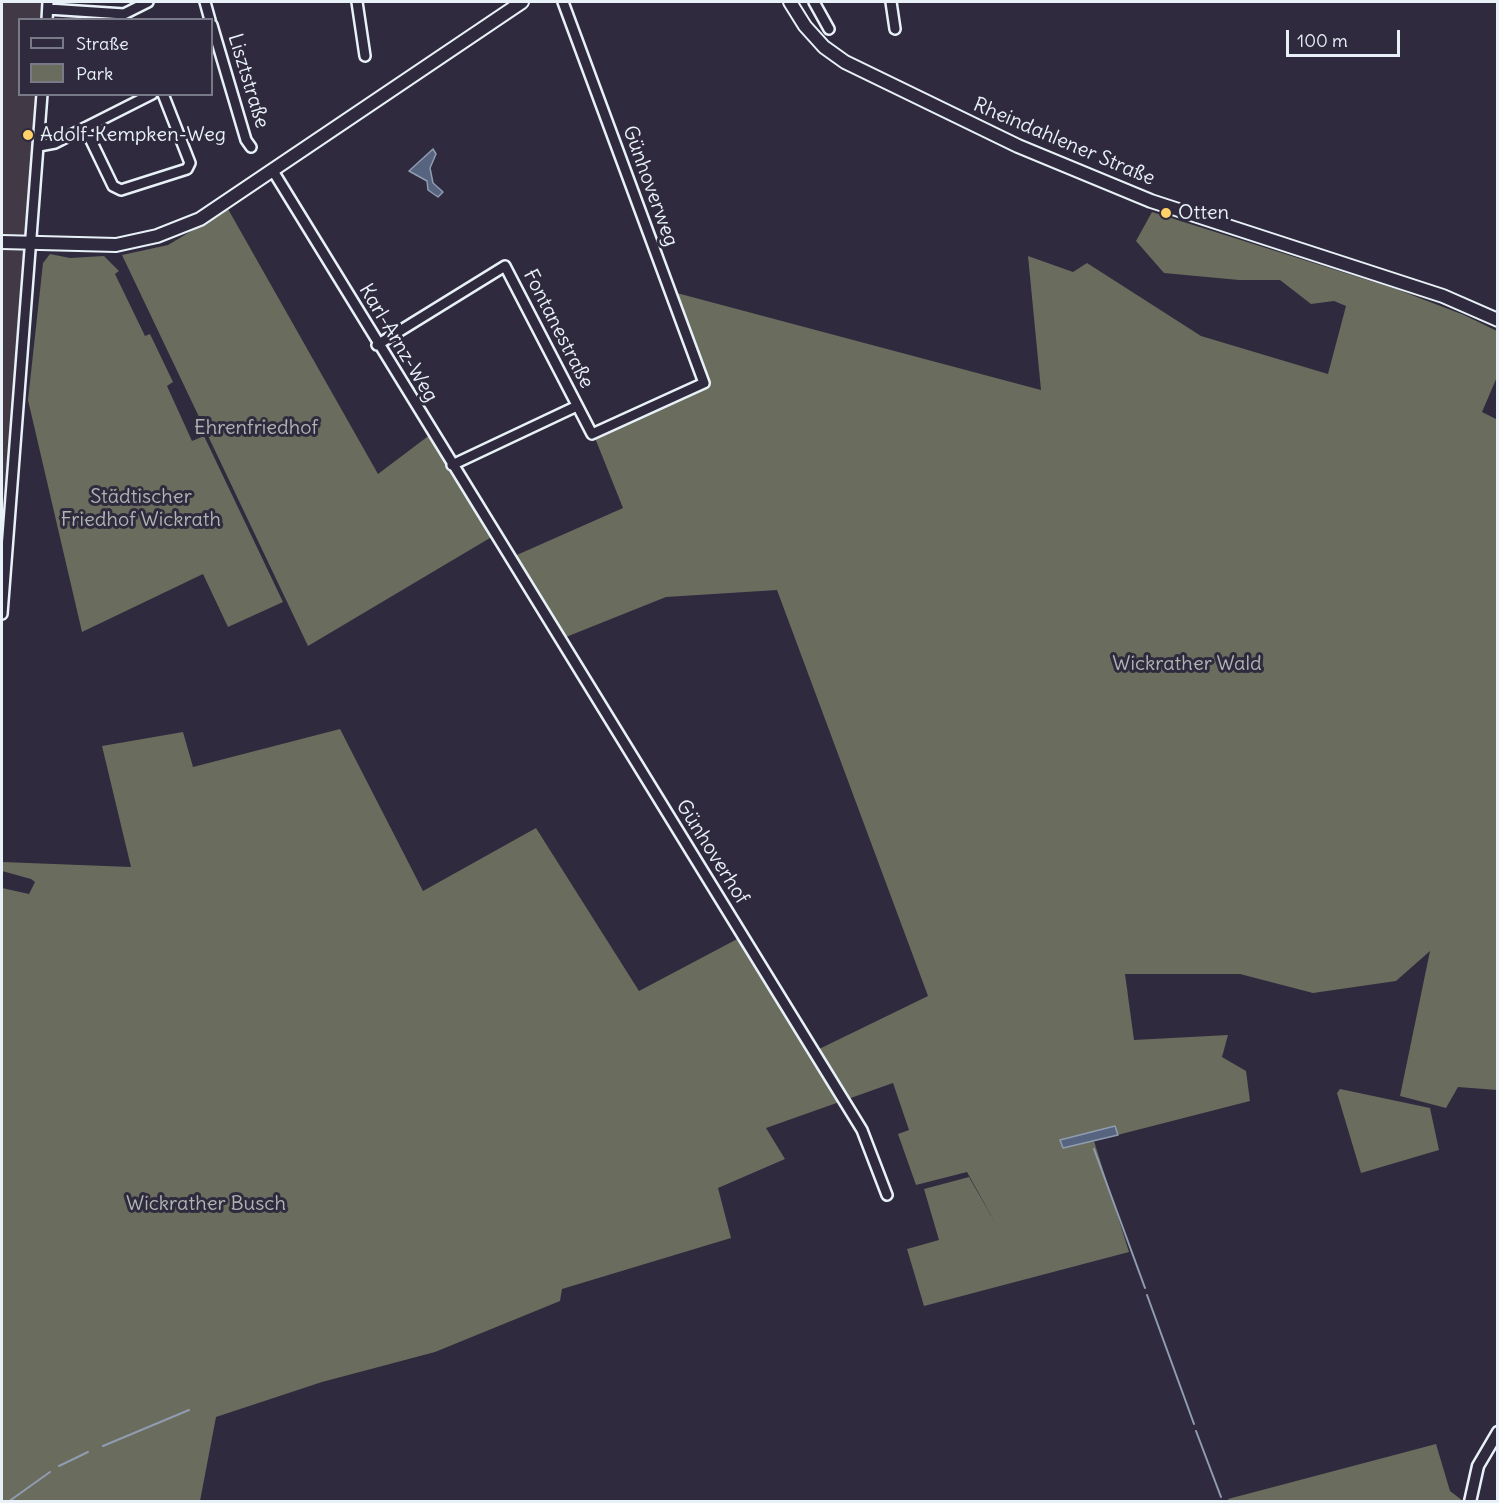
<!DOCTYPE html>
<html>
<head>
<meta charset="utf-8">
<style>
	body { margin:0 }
	#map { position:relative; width:1499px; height:1503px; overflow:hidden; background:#2f2a3d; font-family:Delius,sans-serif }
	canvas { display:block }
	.frame { position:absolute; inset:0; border:3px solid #e8f1f8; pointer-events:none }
	.legend { position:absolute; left:18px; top:18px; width:195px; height:78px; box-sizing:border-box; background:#2f2a3d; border:2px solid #797a88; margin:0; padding:8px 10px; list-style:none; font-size:18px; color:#e8f1f8 }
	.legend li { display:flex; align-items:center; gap:12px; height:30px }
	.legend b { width:30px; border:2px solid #797a88 }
	.scale { position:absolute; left:1286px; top:30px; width:114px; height:27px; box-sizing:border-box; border:3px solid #e8f1f8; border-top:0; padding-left:8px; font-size:18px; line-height:21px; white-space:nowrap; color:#e8f1f8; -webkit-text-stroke:4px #2f2a3d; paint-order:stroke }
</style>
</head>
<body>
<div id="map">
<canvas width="1499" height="1503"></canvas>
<div class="frame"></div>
<ul class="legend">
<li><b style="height:8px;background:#2f2a3d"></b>Straße</li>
<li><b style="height:16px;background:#6a6c5e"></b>Park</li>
</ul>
<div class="scale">100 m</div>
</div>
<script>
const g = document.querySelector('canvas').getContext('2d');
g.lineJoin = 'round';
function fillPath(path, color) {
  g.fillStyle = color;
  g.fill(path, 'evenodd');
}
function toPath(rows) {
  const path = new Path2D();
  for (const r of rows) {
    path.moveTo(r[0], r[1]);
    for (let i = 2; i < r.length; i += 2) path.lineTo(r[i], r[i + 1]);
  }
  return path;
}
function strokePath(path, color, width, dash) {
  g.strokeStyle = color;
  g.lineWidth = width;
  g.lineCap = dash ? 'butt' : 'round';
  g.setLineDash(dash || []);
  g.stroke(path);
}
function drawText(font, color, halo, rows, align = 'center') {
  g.font = font + ' Delius,sans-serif';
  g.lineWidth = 6;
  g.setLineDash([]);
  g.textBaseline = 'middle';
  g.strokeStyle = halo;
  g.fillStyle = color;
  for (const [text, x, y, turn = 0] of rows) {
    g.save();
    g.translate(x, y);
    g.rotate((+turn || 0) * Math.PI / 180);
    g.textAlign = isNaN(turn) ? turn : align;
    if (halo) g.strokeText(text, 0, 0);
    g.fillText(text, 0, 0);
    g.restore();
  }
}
const built = toPath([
	[2,2,41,2,40,19,20,20,20,94,36,95,2,572]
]);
const green = toPath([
	[228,209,378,474,431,434,495,535,308,646,122,255,168,245],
	[1152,212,1396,289,1464,315,1497,331,1497,377,1482,412,1498,420,1497,1090,1458,1087,1446,1108,1400,1096,1430,951,1396,981,1313,993,1240,974,1125,974,1134,1040,1228,1035,1222,1057,1246,1071,1250,1101,1094,1141,1129,1252,924,1306,907,1249,939,1240,924,1189,969,1177,997,1226,967,1172,916,1185,898,1134,909,1130,893,1083,766,1128,785,1159,718,1188,731,1238,562,1289,560,1301,435,1352,322,1382,216,1417,200,1501,2,1502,2,888,29,894,35,882,31,879,2,871,2,862,131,867,102,746,183,732,193,767,340,729,423,891,536,828,639,991,741,937,815,1051,928,996,777,590,666,597,561,639,510,558,623,508,595,438,707,385,673,292,1041,390,1028,256,1073,272,1087,263,1201,336,1328,374,1346,306,1334,301,1311,304,1280,280,1239,280,1164,273,1136,241],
	[50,254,70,258,104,256,119,271,115,274,145,336,150,334,173,382,167,386,192,441,204,436,283,602,228,627,203,574,82,632,28,400,43,263],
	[1340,1089,1430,1108,1439,1150,1361,1173,1337,1093],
	[1436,1444,1450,1491,1463,1501,1229,1502,1228,1499]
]);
const water = toPath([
	[433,149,436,154,430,168,433,183,443,192,438,197,428,190,427,181,409,171,433,149],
	[1115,1126,1118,1135,1063,1148,1060,1140,1115,1126]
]);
const stream = toPath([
	[1094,1149,1145,1288],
	[1147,1295,1194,1424],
	[1196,1431,1221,1497],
	[103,1446,189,1410],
	[59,1466,88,1452],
	[8,1502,50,1472]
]);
const minor = toPath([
	[205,2,210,20],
	[357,2,365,56],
	[814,2,829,29],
	[891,2,895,29],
	[48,9,124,14,148,2],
	[47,20,48,2],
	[212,25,246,140,251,147],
	[85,128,113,186,121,190,187,169,190,163,163,94],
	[39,146,55,143,152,94],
	[273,171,862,1130,887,1195],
	[377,345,505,266,592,434,704,383,563,2],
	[452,465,577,406],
	[2,614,42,94]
]);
const tertiary = toPath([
	[1470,1502,1478,1466,1498,1432]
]);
const secondary = toPath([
	[790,2,805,26,824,47,845,62,1018,146,1151,201,1443,296,1498,320],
	[2,242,116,245,157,236,200,219,522,2]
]);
const markers = [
	[28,135,6,"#ffd166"],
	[1166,213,6,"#ffd166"]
];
const streetNames = [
	["Lisztstraße",248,81,73],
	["Rheindahlener Straße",1064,142,23],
	["Günhoverweg",650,186,70],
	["Fontanestraße",558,329,63],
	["Karl-Arnz-Weg",398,343,59],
	["Günhoverhof",712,852,58]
];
const poiNames = [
	["Adolf-Kempken-Weg",40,135],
	["Otten",1178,213]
];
const parkNames = [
	["Ehrenfriedhof",256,428],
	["Städtischer",141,497],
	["Friedhof Wickrath",141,520],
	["Wickrather Wald",1187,664],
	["Wickrather Busch",206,1204]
];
fillPath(built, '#413a46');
fillPath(green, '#6a6c5e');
fillPath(water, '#566480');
strokePath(water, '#909cb0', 1.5);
strokePath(stream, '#909cb0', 2);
strokePath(minor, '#e8f1f8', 14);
strokePath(tertiary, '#e8f1f8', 15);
strokePath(secondary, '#e8f1f8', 16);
strokePath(minor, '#2f2a3d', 9);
strokePath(tertiary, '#2f2a3d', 10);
strokePath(secondary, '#2f2a3d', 12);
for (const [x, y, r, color] of markers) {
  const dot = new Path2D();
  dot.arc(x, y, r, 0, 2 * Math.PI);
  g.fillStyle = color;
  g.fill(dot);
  strokePath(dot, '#2f2a3d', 2);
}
drawText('20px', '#e8f1f8', '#2f2a3d', streetNames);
drawText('20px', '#e8f1f8', '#2f2a3d', poiNames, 'left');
drawText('20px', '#afb5b3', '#2f2a3d', parkNames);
</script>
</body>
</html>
